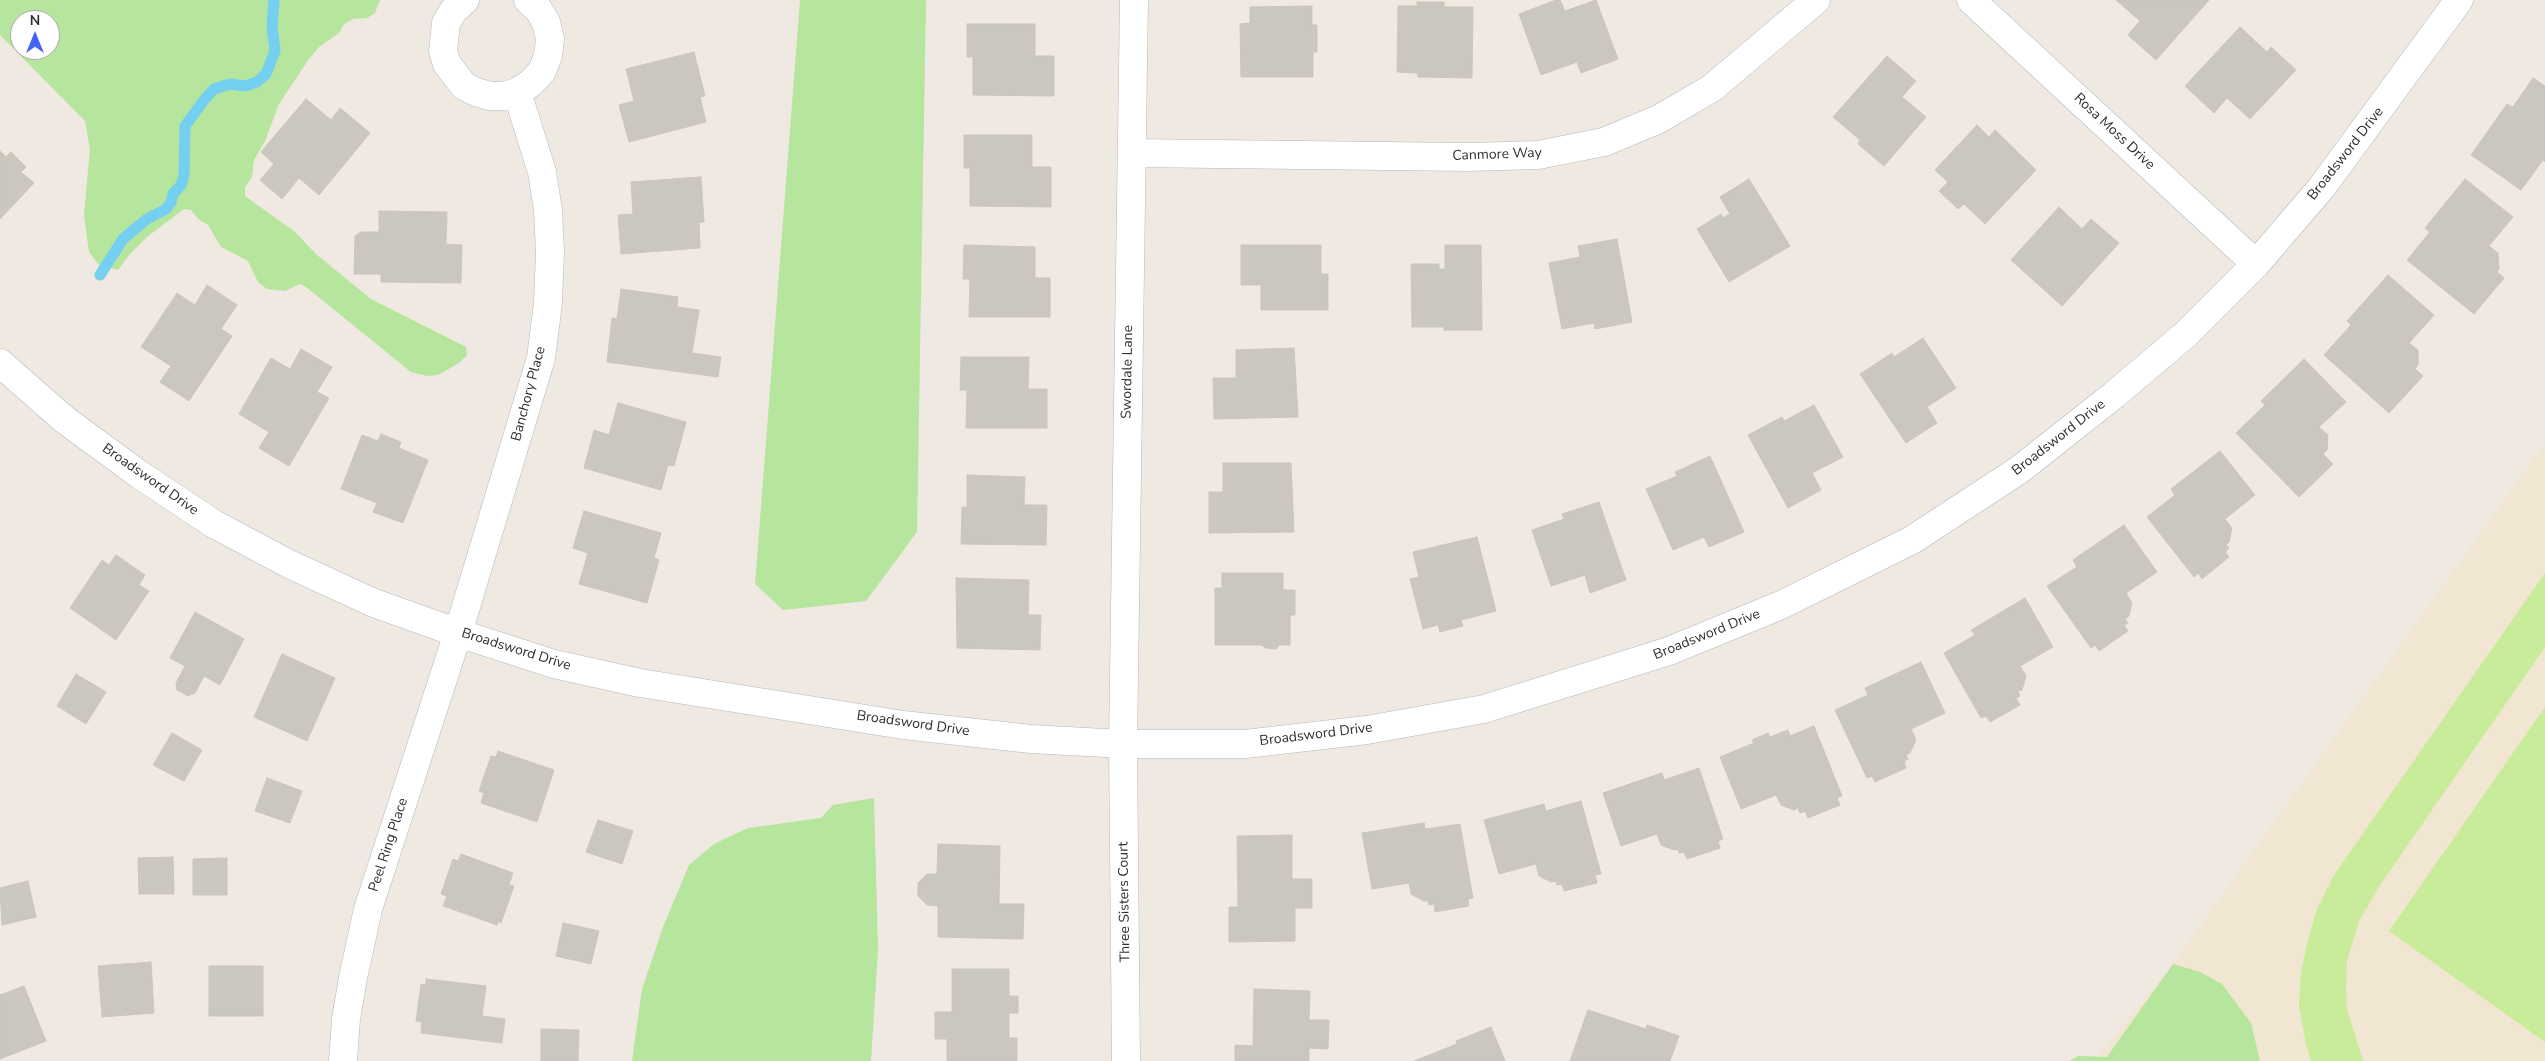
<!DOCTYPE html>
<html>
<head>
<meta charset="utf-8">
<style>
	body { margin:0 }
	#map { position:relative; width:2545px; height:1061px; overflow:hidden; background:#efe9e1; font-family:"Nunito Sans",sans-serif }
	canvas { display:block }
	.north { position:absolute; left:10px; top:10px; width:50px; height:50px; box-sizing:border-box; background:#fff; border:1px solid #ababab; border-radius:50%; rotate:0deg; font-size:14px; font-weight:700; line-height:20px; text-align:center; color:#2e2e2e }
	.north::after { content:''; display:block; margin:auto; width:18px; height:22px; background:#4264fb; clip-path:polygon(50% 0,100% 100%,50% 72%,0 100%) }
</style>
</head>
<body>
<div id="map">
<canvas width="2545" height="1061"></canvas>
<div class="north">N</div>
</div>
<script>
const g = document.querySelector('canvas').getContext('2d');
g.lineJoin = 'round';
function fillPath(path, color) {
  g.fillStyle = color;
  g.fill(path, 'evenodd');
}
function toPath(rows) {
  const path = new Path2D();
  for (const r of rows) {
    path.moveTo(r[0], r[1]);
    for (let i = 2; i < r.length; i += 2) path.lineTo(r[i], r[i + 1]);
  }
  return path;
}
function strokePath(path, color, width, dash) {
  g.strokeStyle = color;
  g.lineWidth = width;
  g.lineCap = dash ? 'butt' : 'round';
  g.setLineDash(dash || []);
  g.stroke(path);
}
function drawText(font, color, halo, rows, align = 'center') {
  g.font = font + ' "Nunito Sans",sans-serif';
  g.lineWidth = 4;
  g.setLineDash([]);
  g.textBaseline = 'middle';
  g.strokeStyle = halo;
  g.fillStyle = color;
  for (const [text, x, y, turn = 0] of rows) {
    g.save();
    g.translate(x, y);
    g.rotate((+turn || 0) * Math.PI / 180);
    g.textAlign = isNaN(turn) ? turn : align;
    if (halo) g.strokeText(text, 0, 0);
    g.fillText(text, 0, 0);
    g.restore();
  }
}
const education = toPath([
	[2545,443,2545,1061,2094,1061,2173,964]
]);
const green = toPath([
	[0,0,380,0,375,13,367,18,353,19,344,24,339,33,319,47,309,59,279,104,265,141,254,160,252,177,245,187,245,196,295,232,317,255,371,299,466,347,467,355,459,363,438,375,427,376,411,372,306,287,300,284,285,291,267,289,258,282,248,261,221,247,208,225,198,219,191,210,184,209,147,237,130,254,118,270,99,265,89,252,84,215,90,149,85,121,0,35],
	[20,20,50,20,50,50,20,50],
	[800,0,926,0,917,532,866,601,783,610,755,584],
	[874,798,878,949,871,1061,632,1061,642,989,663,927,689,865,714,844,748,828,821,818,833,805],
	[2173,964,2200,972,2222,984,2251,1023,2260,1061,2069,1061,2078,1056,2107,1057]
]);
const pitch = toPath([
	[2545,573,2545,647,2380,885,2359,921,2347,961,2346,988,2347,1009,2363,1061,2311,1061,2306,1044,2299,1006,2301,973,2308,939,2317,909,2334,875],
	[2545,707,2545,1042,2389,931]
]);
const stream = toPath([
	[100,275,123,239,147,219,166,209,171,202,173,194,181,185,184,176,185,126,204,100,214,89,230,84,245,86,257,82,266,74,275,51,272,26,274,0]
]);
const building = toPath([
	[1556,0,1560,0,1565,11,1596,0,1618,59,1581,73,1577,62,1541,75,1519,14,1556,0],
	[2116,0,2209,0,2156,60,2128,35,2140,21,2116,0],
	[1417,2,1444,2,1444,7,1473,7,1472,78,1418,77,1418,73,1397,72,1398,6,1417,6,1417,2],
	[1312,6,1312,25,1317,25,1317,52,1313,52,1313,77,1241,77,1240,24,1250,23,1250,7,1312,6],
	[967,24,1035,24,1035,56,1054,56,1054,96,973,95,973,57,967,57,967,24],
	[2240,27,2267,52,2271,47,2296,70,2250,119,2227,98,2214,113,2185,86,2240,27],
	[694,52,705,96,700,97,706,122,629,142,619,105,634,101,626,69,694,52],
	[1887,56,1916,81,1902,97,1926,117,1884,166,1858,144,1860,140,1833,117,1887,56],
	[2533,78,2545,86,2545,162,2543,160,2521,190,2471,155,2507,104,2513,107,2533,78],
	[306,99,331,120,340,108,370,133,319,195,299,178,282,199,260,180,274,164,261,152,306,99],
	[1977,125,1989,137,1995,130,2036,170,1985,224,1964,204,1958,209,1939,191,1948,182,1935,170,1977,125],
	[964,135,1032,135,1032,167,1051,167,1051,207,970,206,970,168,964,168,964,135],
	[0,151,6,157,11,152,26,167,21,172,34,183,0,219,0,151],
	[701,177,704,222,699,222,700,248,621,254,618,215,633,214,631,182,701,177],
	[1749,179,1790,246,1729,282,1697,229,1721,214,1723,218,1730,214,1720,197,1749,179],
	[2465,179,2513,217,2489,246,2498,253,2499,269,2497,272,2504,278,2474,314,2407,260,2430,232,2425,228,2465,179],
	[2059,207,2082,229,2091,219,2119,243,2062,306,2011,260,2059,207],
	[379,211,447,212,446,244,462,245,461,283,381,282,381,274,354,274,355,236,361,232,379,232,379,211],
	[1617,239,1632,322,1595,329,1594,323,1562,329,1549,263,1580,257,1578,246,1617,239],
	[964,245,1035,247,1035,278,1050,278,1050,317,969,317,970,279,963,279,964,245],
	[1241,245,1321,245,1321,274,1328,274,1328,310,1261,310,1261,285,1241,285,1241,245],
	[1445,245,1481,245,1482,330,1444,330,1444,327,1412,327,1411,264,1439,264,1439,269,1445,269,1445,245],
	[2388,275,2434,315,2409,343,2418,350,2418,365,2415,369,2423,376,2389,413,2324,355,2351,325,2347,321,2388,275],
	[207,285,237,305,221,329,232,336,189,401,160,382,171,366,141,347,177,293,195,305,207,285],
	[621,289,678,297,677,307,699,310,692,353,721,357,718,377,607,362,612,318,617,319,621,289],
	[1923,338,1956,388,1927,407,1937,423,1906,443,1860,374,1892,353,1894,357,1923,338],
	[1294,348,1298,417,1214,419,1213,378,1236,378,1236,350,1294,348],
	[301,349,332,367,317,392,329,398,289,466,259,448,269,432,239,414,271,358,290,369,301,349],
	[961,357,1029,357,1028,389,1047,389,1047,428,966,428,967,390,960,390,961,357],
	[2304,359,2346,402,2319,427,2328,435,2327,450,2323,454,2333,464,2299,497,2236,433,2265,405,2261,401,2304,359],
	[618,403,686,422,674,466,668,465,661,490,584,468,594,430,609,435,618,403],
	[1814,405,1843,457,1812,473,1821,490,1788,508,1748,435,1782,417,1784,421,1814,405],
	[381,434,401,442,399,448,428,460,403,523,373,512,377,503,341,489,362,435,378,441,381,434],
	[2220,451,2255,495,2225,519,2232,528,2229,542,2226,545,2229,548,2225,552,2229,557,2202,579,2198,573,2194,577,2147,517,2175,495,2171,489,2220,451],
	[1710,456,1744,532,1709,547,1704,537,1673,550,1646,489,1677,476,1675,472,1710,456],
	[1223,463,1291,463,1294,532,1209,533,1209,492,1223,492,1223,463],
	[967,475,1025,477,1024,505,1047,505,1046,545,961,544,962,507,967,507,967,475],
	[1599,502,1626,580,1590,593,1585,575,1551,586,1532,530,1564,519,1562,514,1599,502],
	[584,511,661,533,654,558,659,560,647,603,579,584,588,553,573,548,584,511],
	[2124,525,2157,572,2126,593,2132,603,2129,616,2125,619,2128,623,2124,625,2128,631,2099,651,2095,645,2091,648,2047,586,2077,567,2073,560,2124,525],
	[1477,537,1496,611,1461,620,1463,626,1440,632,1438,625,1423,629,1410,579,1419,577,1413,552,1477,537],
	[116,555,145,575,139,585,149,591,116,640,70,608,102,560,109,565,116,555],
	[1222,573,1283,573,1283,590,1295,590,1295,615,1290,615,1290,645,1279,645,1276,649,1265,648,1262,645,1215,645,1215,588,1222,588,1222,573],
	[956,578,1029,580,1028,615,1041,615,1040,650,957,648,956,578],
	[2025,598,2053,647,2020,666,2026,676,2022,690,2018,691,2020,696,2016,698,2020,705,1990,722,1986,716,1981,718,1944,653,1975,635,1971,630,2025,598],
	[195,612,244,639,220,685,204,676,195,693,188,696,177,690,176,683,185,666,170,658,195,612],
	[282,654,335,678,307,741,254,717,282,654],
	[1921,662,1945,713,1911,729,1916,740,1910,753,1906,755,1908,759,1904,761,1906,768,1875,782,1872,776,1867,778,1835,710,1868,695,1865,688,1921,662],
	[76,674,106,692,86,724,57,706,76,674],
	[1814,726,1842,796,1837,798,1840,805,1808,818,1805,811,1800,813,1798,808,1794,810,1781,805,1776,795,1741,809,1720,757,1754,743,1752,740,1768,733,1770,737,1788,730,1790,736,1814,726],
	[172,733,202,750,184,781,153,765,172,733],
	[498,751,554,770,537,822,481,803,484,793,479,791,491,756,496,757,498,751],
	[1699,768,1723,839,1718,841,1720,848,1687,859,1684,852,1679,853,1678,849,1674,850,1661,845,1657,834,1621,846,1603,793,1662,773,1664,780,1699,768],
	[267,778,302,791,290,823,255,811,267,778],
	[1581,801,1601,874,1595,875,1597,883,1564,891,1562,884,1557,885,1556,881,1551,882,1539,876,1536,864,1499,874,1484,820,1544,804,1546,811,1581,801],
	[598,820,633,831,622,864,586,852,598,820],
	[1424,823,1425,829,1460,824,1473,898,1468,899,1469,906,1435,912,1434,904,1429,905,1428,901,1424,901,1411,894,1409,883,1372,889,1362,833,1424,823],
	[1292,835,1292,879,1312,879,1312,908,1295,908,1295,941,1229,942,1229,907,1238,907,1237,836,1292,835],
	[938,844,1000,846,999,904,1024,904,1023,939,938,937,938,906,927,905,918,896,918,883,927,874,937,874,938,844],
	[461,854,513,873,509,885,514,886,501,923,498,921,497,925,443,906,447,896,441,894,453,859,458,861,461,854],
	[173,857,174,894,139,894,138,858,173,857],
	[227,858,227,895,193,895,193,859,227,858],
	[28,881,36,917,2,925,0,888,28,881],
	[563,923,599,931,591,964,556,956,563,923],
	[151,962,154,1013,102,1017,98,966,151,962],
	[209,966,263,966,263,1016,209,1016,209,966],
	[952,969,1009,969,1009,996,1018,996,1018,1013,1009,1013,1009,1038,1017,1038,1017,1061,947,1061,947,1039,935,1039,935,1012,952,1012,952,969],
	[426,979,486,986,482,1016,505,1019,502,1043,421,1033,422,1022,416,1021,421,984,426,985,426,979],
	[24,986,46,1041,0,1059,0,995,24,986],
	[1254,989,1310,991,1309,1020,1329,1020,1328,1049,1309,1048,1309,1061,1235,1061,1235,1045,1253,1046,1254,989],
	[1588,1010,1646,1029,1647,1025,1679,1036,1670,1061,1570,1061,1588,1010],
	[1491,1027,1505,1061,1414,1061,1457,1044,1456,1041,1491,1027],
	[541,1029,579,1030,578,1061,541,1061,541,1029]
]);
const minor = toPath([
	[465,0,453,11,446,23,443,51,447,64,464,86,476,92,490,96,504,96,517,92,531,83,542,71,548,56,550,39,546,22,538,9,528,0],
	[1971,0,2256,264],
	[1132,153,1469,157,1538,155,1604,142,1659,119,1712,88,1816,0],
	[0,363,65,420,140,475,214,524,289,564,374,603,458,633,554,664,640,683,903,725,1031,739,1123,744,1245,744,1367,730,1484,709,1669,651,1781,605,1912,540,2019,470,2114,395,2186,334,2256,264,2322,187,2459,0],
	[343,1061,346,1019,353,978,368,909,458,633,541,358,548,303,550,252,548,210,542,172,517,92],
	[1126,1061,1123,744,1134,0]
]);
const streetNames = [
	["Rosa Moss Drive",2114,132,43],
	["Broadsword Drive",2346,154,-52],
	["Canmore Way",1497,155,-2],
	["Swordale Lane",1128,372,-89],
	["Banchory Place",529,394,-75],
	["Broadsword Drive",2059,438,-38],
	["Broadsword Drive",150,480,35],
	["Broadsword Drive",1707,635,-22],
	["Broadsword Drive",516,650,17],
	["Broadsword Drive",913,724,8],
	["Broadsword Drive",1316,735,-7],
	["Peel Ring Place",389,845,-72],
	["Three Sisters Court",1125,902,-91]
];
fillPath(education, '#f0e6d1');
fillPath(green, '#b6e59e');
fillPath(pitch, '#c9ec9a');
strokePath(stream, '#75cff0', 11);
fillPath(building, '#cbc7bf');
strokePath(building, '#cbc5ba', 1);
strokePath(minor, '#b4b7c1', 29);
strokePath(minor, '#fff', 28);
drawText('14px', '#2e2e2e', '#fff', streetNames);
</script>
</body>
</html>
